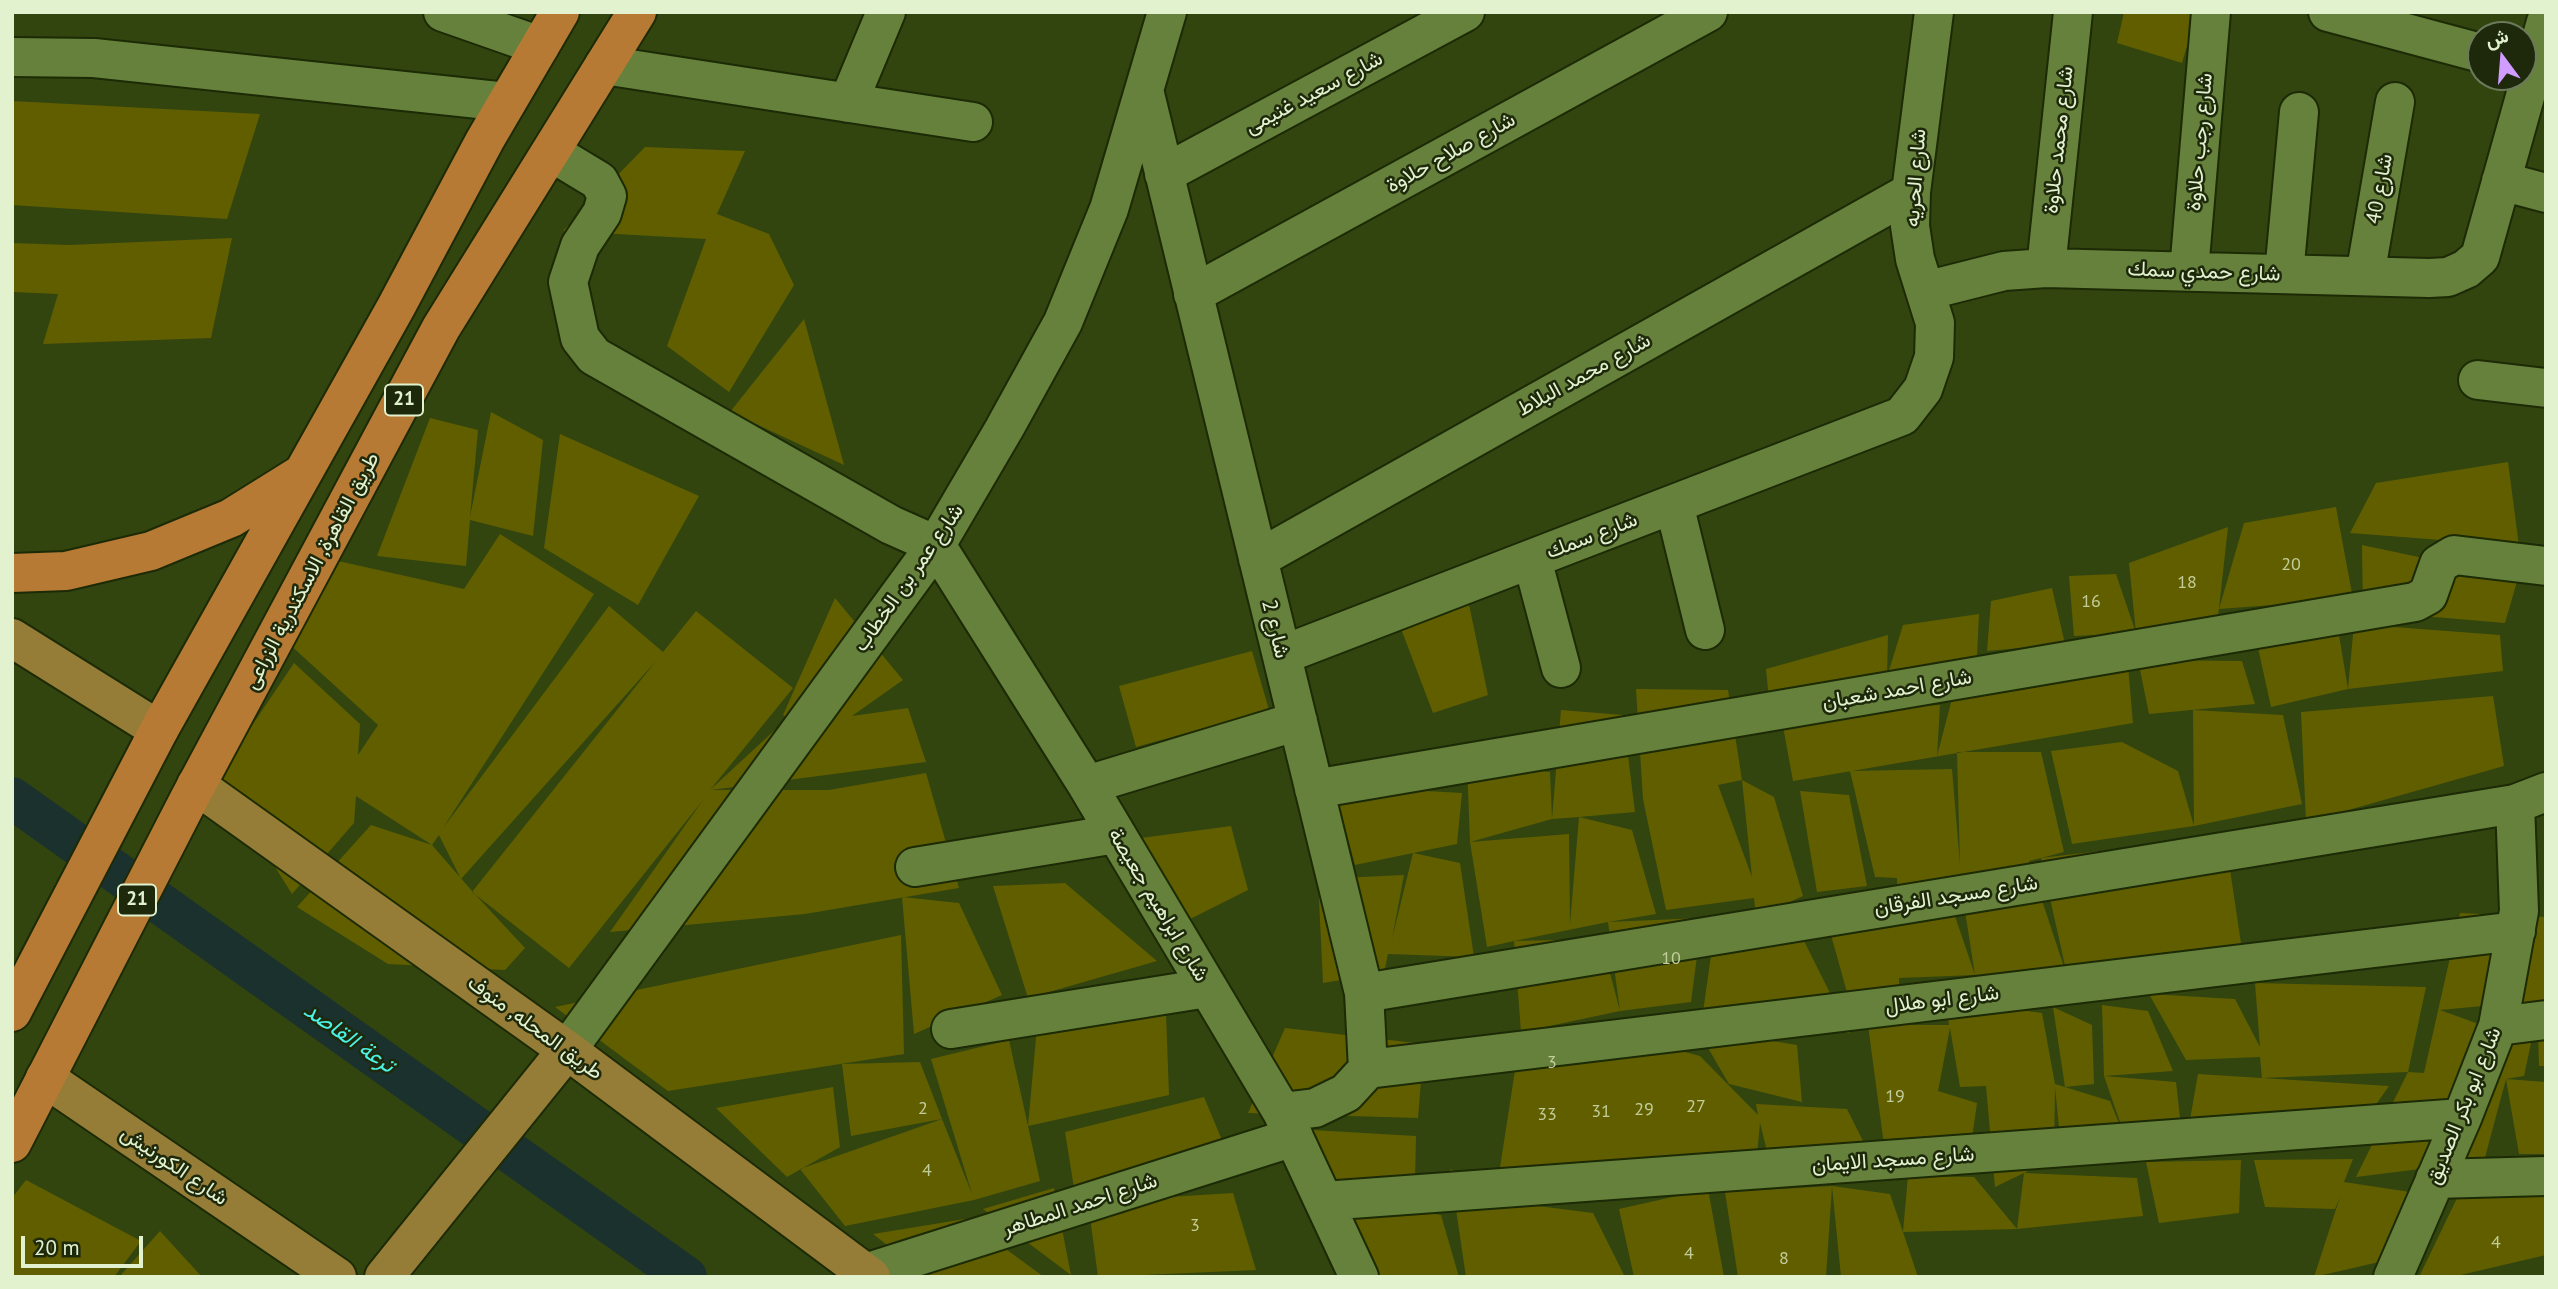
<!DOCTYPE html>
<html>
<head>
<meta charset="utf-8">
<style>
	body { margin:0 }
	#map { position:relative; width:2558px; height:1289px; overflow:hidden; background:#32450f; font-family:"PT Sans",Vazirmatn,sans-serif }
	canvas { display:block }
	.frame { position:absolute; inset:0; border:14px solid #e2f2ce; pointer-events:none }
	.north { position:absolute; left:2467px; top:21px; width:70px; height:70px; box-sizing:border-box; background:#1e290c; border:2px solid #6c795a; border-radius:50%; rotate:344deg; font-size:19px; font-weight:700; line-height:28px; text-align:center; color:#e2f2ce }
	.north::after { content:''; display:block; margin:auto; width:24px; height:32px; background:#d09dff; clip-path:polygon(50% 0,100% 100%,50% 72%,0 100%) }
	.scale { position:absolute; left:21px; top:1236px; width:122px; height:32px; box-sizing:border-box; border:4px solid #e2f2ce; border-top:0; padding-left:9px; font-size:21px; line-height:24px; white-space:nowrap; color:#e2f2ce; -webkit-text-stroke:5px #1e290c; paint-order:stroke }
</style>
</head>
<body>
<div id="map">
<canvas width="2558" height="1289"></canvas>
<div class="frame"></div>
<div class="north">ش</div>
<div class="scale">20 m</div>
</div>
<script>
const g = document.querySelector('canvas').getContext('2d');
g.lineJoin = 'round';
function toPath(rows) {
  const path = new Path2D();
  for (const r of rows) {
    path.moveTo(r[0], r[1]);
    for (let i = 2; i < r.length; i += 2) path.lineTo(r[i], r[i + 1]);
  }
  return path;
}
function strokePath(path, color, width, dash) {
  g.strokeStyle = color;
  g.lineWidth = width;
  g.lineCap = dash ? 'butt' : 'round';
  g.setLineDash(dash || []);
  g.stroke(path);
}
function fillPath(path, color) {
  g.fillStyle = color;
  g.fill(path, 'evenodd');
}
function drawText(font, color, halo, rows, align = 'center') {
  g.font = font + ' "PT Sans",Vazirmatn,sans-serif';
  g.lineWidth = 5;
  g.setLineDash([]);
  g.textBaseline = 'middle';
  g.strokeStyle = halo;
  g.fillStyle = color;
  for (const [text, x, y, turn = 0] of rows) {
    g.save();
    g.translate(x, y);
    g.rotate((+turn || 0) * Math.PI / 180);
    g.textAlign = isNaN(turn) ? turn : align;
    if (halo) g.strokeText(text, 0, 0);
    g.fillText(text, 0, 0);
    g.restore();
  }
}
const canal = toPath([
	[12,798,686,1277]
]);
const building = toPath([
	[2124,12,2197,12,2182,63,2117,43],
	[12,101,260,114,227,219,12,205],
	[645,147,745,151,717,214,769,234,794,285,729,392,667,346,706,239,563,231],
	[232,238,211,338,43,344,58,294,12,292,12,243,69,245],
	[804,319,844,465,730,412],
	[491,412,543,440,533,536,470,520,466,566,377,556,430,418,478,430,470,517],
	[560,434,699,496,638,605,544,548],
	[2508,462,2519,546,2350,533,2376,483],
	[2336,507,2353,599,2219,609,2244,523],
	[2228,527,2218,617,2136,633,2074,636,2069,576,2116,574,2136,633,2129,563],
	[500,534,594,594,443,828,609,606,663,652,696,611,793,688,710,790,777,728,798,725,783,715,835,598,903,680,852,716,908,708,926,762,711,790,829,790,926,773,959,888,805,914,610,932,703,800,569,968,472,892,656,661,461,879,439,835,432,845,472,891,525,948,505,970,388,964,297,907,371,825,432,845,356,796,354,823,292,894,218,776,294,663,360,724,358,755,378,725,288,643,338,561,464,589],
	[2362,545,2518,578,2505,623,2363,611],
	[2052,588,2065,644,1987,651,1991,601],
	[1467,595,1488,695,1433,713,1400,626],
	[1979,614,1977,656,1887,677,1903,625],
	[2354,624,2500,635,2503,671,2348,689],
	[1888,635,1887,677,1769,700,1766,669],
	[2339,635,2348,689,2271,707,2257,643],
	[1252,651,1269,710,1136,747,1119,686],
	[2138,660,2242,661,2255,704,2149,714],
	[2128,666,2133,723,1793,781,1780,710,1940,705,1937,756,1953,695],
	[1636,689,1728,690,1742,780,1718,785,1752,877,1742,780,1774,797,1803,896,1756,917,1754,898,1666,910,1643,799],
	[2493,696,2504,766,2306,822,2301,712],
	[1561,710,1623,715,1635,812,1579,817,1632,830,1656,914,1608,922,1702,918,1691,1002,1620,1011,1521,1032,1514,941,1487,947,1470,842,1569,834,1570,924,1579,817,1552,819,1470,842,1467,763,1550,772,1552,819],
	[1608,922,1620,1011,1601,939,1514,941],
	[2193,710,2283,715,2302,804,2194,826],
	[2122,742,2178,771,2194,826,2072,844,2051,751],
	[1957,752,2041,752,2064,852,2041,858,2225,836,2242,950,2066,972,1975,975,1960,879,1942,878,1975,975,1899,978,1899,991,1848,996,1826,917,1898,924,1897,878,1875,877,1850,771,1952,769,1960,865],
	[2041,858,2066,970,2065,970,2029,861],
	[1334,786,1462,793,1457,844,1413,853,1460,863,1474,957,1388,954,1384,973,1323,983,1318,879,1404,875,1392,939,1413,853,1355,865],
	[1800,791,1849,795,1867,886,1817,892],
	[1231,826,1248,890,1188,920,1141,838],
	[1065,883,1157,961,1028,998,993,886],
	[902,897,959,903,1002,995,914,1034],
	[2460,913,2546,917,2546,1000,2440,1010,2531,1043,2524,1076,2506,1079,2546,1082,2546,1154,2519,1154,2506,1079,2484,1161,2356,1177,2408,1072,2424,1073],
	[1716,920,1803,939,1850,1033,1703,1012],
	[901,935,904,1054,668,1091,555,1007],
	[2255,983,2426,987,2408,1072,2262,1078,2260,1057,2186,1060,2149,994,2235,999,2260,1047],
	[1945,1000,2042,1013,2055,1084,2110,1101,2129,1148,2104,1076,2176,1082,2184,1154,2146,1162,2241,1160,2239,1213,2159,1223,2146,1162,2135,1163,2061,1148,2055,1087,2054,1159,2024,1173,2137,1178,2143,1216,2017,1229,1903,1232,1918,1277,1841,1277,1832,1186,1826,1277,1738,1277,1725,1192,1832,1186,1890,1194,1903,1232,1908,1176,1974,1177,2017,1229,2024,1173,1995,1187,1986,1086,1960,1087,1950,1028,1938,1091,1977,1103,1972,1138,1886,1160,1868,1025,1949,1025],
	[2537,1000,2546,1002,2546,1066,2539,1066],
	[2102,1005,2148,1011,2173,1071,2104,1076],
	[2053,1007,2092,1025,2094,1084,2065,1087],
	[1166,1013,1169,1095,1028,1126,1040,1181,974,1200,845,1226,800,1169,942,1119,972,1194,931,1059,1009,1040,1028,1126,1037,1027],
	[1285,1028,1424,1044,1418,1118,1248,1113],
	[1697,1029,1797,1045,1802,1102,1729,1084],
	[1654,1044,1700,1056,1758,1115,1756,1104,1847,1109,1865,1145,1768,1155,1760,1123,1757,1155,1499,1174,1518,1051],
	[920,1062,942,1119,851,1136,842,1064],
	[2198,1074,2389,1086,2348,1144,2184,1154],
	[833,1087,840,1147,787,1177,716,1108],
	[1204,1097,1224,1145,1074,1188,1065,1132],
	[1312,1130,1416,1136,1415,1181,1326,1180],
	[2353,1159,2344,1182,2443,1197,2427,1251,2314,1277,2340,1197,2335,1209,2265,1207,2254,1160],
	[1450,1169,1522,1204,1593,1213,1625,1277,1466,1277],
	[26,1180,141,1241,114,1277,12,1277,12,1198],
	[1054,1188,1071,1275,983,1209],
	[2546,1188,2546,1255,2452,1277,2419,1277,2458,1196],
	[1708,1189,1724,1277,1634,1277,1619,1209],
	[1233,1193,1256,1270,1098,1277,1088,1202],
	[1350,1200,1441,1215,1459,1277,1348,1277],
	[965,1219,1044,1277,928,1277,873,1234],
	[160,1231,202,1277,119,1277]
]);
const minor = toPath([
	[443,12,540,46],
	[2328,12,2481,53],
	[12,57,94,58,507,102],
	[604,65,973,122],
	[1145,94,1364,993,1368,1069,1346,1093,1315,1108,1282,1112],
	[848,103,886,12],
	[551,152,599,181,607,196,602,213,580,246,568,282,580,338,594,356,891,525,936,545,1087,785,1282,1112,1359,1277],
	[1164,174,1465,12],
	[2501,181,2546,193],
	[2046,268,2073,12],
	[2189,271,2211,12],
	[2284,274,2299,112],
	[2365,276,2395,102],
	[1925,291,2004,271,2046,268,2429,278,2448,277,2466,269,2480,257,2546,22],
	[1193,294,1708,12],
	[2478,380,2546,388],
	[1674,504,1705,630],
	[1258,559,1911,192],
	[1532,559,1561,668],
	[1282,655,1902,416,1923,389,1934,357,1935,323,1915,259,1910,226,1911,192,1934,12],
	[1087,785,1298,721],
	[1314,789,2415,602,2428,595,2439,564,2454,555,2546,566],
	[915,867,1116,834],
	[1364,993,2515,804,2546,792],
	[2498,1026,2546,1020],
	[951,1029,1207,988],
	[567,1050,936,545,1004,429,1063,322,1109,209,1167,12],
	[1368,1069,2516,931],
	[2435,1179,2546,1176],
	[1324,1201,2462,1118],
	[865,1273,1294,1137],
	[2393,1277,2462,1118,2498,1026,2519,911,2515,804]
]);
const major = toPath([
	[12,638,159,730],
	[196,785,567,1050,871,1277],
	[45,1078,337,1277],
	[384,1277,567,1050]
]);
const highway = toPath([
	[12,573,66,571,151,551,231,518,300,475],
	[12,1012,159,730,396,307,485,140,560,12],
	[12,1143,189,799,441,328,637,12]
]);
const numberNames = [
	["20",2291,565],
	["18",2187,583],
	["16",2091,602],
	["10",1671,959],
	["3",1552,1063],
	["19",1895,1097],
	["27",1696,1107],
	["2",923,1109],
	["29",1644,1110],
	["31",1601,1112],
	["33",1547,1115],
	["4",927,1171],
	["3",1195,1226],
	["4",2496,1243],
	["4",1689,1254],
	["8",1784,1259]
];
const shields = [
	[404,400,38],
	[137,900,38]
];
const shieldNames = [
	["21",404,400],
	["21",137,900]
];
const streetNames = [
	["شارع سعيد غنيمى",1314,93,-28],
	["شارع محمد حلاوة",2059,140,-84],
	["شارع رجب حلاوة",2200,142,-85],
	["شارع صلاح حلاوة",1451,153,-29],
	["شارع الحريه",1916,178,-86],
	["شارع 40",2380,189,-80],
	["شارع حمدي سمك",2204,272,2],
	["شارع محمد البلاط",1584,375,-29],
	["شارع سمك",1592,536,-21],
	["طريق القاهرة, الاسكندرية الزراعى",312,571,-62],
	["شارع عمر بن الخطاب",909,578,-55],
	["شارع 2",1275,629,76],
	["شارع احمد شعبان",1897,690,-10],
	["شارع مسجد الفرقان",1956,896,-9],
	["شارع ابراهيم جعيصة",1158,905,59],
	["شارع ابو هلال",1942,1000,-7],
	["طريق المحله, منوف",535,1028,36],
	["شارع ابو بكر الصديق",2464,1106,-68],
	["شارع مسجد الايمان",1893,1160,-4],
	["شارع الكورنيش",174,1166,34],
	["شارع احمد المطاهر",1080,1205,-18]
];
const waterNames = [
	["ترعة القاصد",349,1038,35]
];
strokePath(canal, '#1b312e', 42);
fillPath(building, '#615e00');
strokePath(minor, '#1c2a05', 42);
strokePath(major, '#1c2a05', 42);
strokePath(highway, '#1c2a05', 42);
strokePath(minor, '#65813b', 38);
strokePath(major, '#967d37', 38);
strokePath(highway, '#b67a34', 38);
drawText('18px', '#c2cd9a', null, numberNames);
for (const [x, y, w] of shields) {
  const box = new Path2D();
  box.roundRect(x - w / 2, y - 15.5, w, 31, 5);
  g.fillStyle = '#1e290c';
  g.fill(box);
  strokePath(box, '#e2f2ce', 2);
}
drawText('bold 19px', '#e2f2ce', null, shieldNames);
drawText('21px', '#e2f2ce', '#1e290c', streetNames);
drawText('italic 23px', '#4bf1e4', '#1e290c', waterNames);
</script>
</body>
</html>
